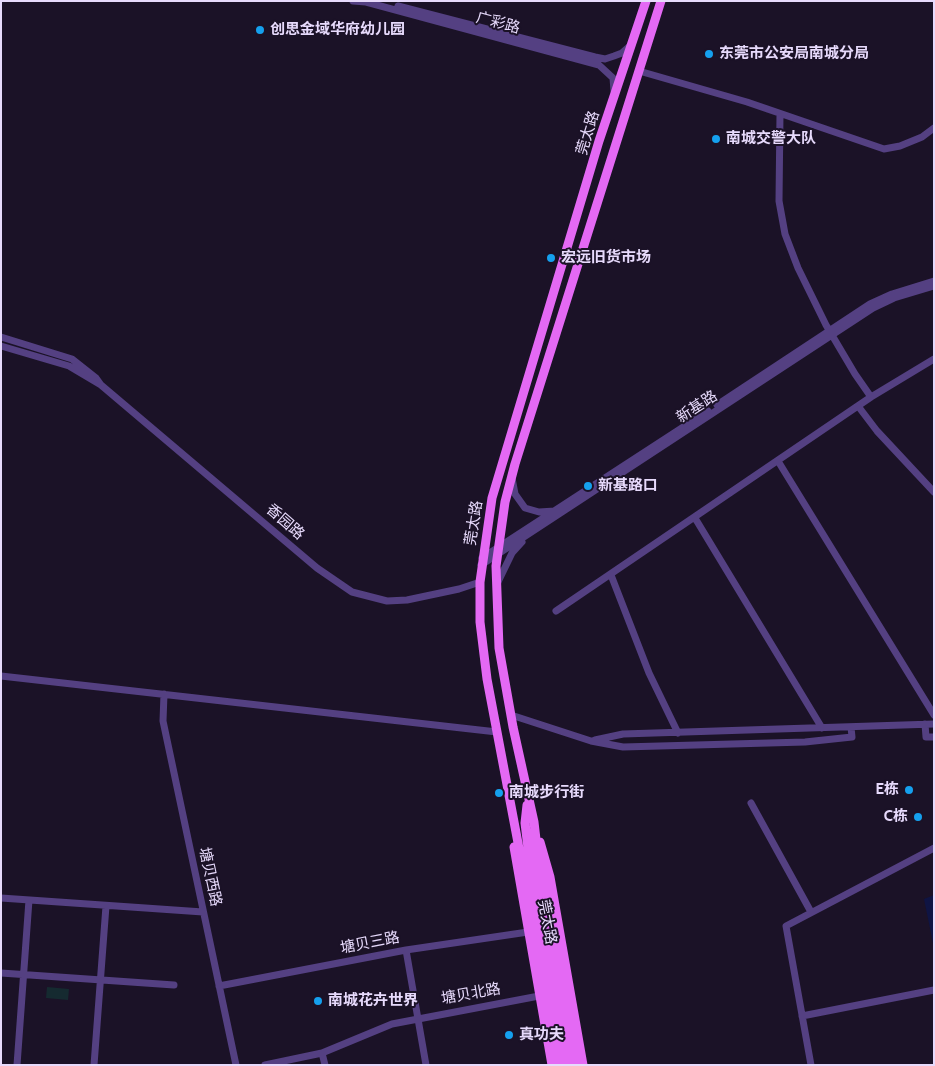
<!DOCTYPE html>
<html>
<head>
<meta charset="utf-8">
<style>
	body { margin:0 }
	#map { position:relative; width:935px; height:1066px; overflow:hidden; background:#1b1227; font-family:Cabin,sans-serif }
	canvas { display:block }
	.frame { position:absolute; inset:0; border:2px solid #e7dafc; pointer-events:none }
</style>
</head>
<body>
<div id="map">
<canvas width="935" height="1066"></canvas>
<div class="frame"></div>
</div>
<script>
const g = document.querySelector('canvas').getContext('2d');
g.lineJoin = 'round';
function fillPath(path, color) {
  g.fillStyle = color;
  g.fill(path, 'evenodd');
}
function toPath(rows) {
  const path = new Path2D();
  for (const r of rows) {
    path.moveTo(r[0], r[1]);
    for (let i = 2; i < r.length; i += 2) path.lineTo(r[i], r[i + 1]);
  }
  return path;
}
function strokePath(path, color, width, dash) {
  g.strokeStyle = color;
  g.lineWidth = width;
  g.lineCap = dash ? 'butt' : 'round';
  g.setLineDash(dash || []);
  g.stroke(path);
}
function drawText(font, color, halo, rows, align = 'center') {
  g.font = font + ' Cabin,"Noto Sans SC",sans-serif';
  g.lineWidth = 4;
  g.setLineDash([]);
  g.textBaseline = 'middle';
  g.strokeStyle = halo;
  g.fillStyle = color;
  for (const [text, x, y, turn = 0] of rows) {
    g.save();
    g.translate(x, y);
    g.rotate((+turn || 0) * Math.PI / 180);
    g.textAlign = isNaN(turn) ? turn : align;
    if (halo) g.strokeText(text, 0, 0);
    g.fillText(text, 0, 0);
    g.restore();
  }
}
const green = toPath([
	[47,987,69,989,68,1000,46,998]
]);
const water = toPath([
	[934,895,934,948,924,899]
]);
const minor = toPath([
	[353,1,366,2,599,65,613,78,614,91],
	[398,6,595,57,605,59,614,56,622,53,630,46],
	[639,71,747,102,884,149,900,146,922,137,934,128],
	[780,114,779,201,785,234,798,268,826,325,855,374,871,397],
	[1,337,72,359,96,378,101,385],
	[1,346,69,366,101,385,317,568,352,592,387,601,407,600,459,589,480,582],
	[717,405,870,304,892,294,934,281],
	[858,406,877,431,934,492],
	[778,461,934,715],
	[512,478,515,494,525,508,539,512,555,511],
	[695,518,822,728],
	[482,558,708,411],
	[481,565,873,308,894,298,934,286],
	[611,575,649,673,678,733],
	[498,582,512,553,522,542],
	[556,611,871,397,934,359],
	[1,676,497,732],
	[164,694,163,721,236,1065],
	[511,715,591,741,623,747,805,742,852,737,851,727],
	[925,724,926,737,934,737],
	[595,740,623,734,934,724],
	[751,803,811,912],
	[1,898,203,912],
	[406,950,426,1065],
	[1,973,174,985],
	[219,986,406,950,528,932],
	[802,1016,934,990],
	[322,1053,325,1065],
	[17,1065,29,900],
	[94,1065,106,906],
	[265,1065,322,1053,392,1024,539,996],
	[811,1065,786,926,934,848]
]);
const major = toPath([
	[527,805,525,823,528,848,568,1065],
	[540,842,550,877,583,1065],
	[514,847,552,1065],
	[560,1065,487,679,480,622,480,582,492,498,599,141,646,1],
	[577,1065,538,857,534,822,513,727,499,648,496,566,505,502,515,464,661,1]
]);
const markers = [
	[260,30,5,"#15a0ee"],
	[709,54,5,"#15a0ee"],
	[716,139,5,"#15a0ee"],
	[551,258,5,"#15a0ee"],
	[588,486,5,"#15a0ee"],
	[909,790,5,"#15a0ee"],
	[499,793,5,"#15a0ee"],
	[918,817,5,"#15a0ee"],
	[318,1001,5,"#15a0ee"],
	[509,1035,5,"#15a0ee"]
];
const streetNames = [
	["广彩路",498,23,15],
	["莞太路",588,133,-73],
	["新基路",697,407,-33],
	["香园路",285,522,41],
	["莞太路",474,523,-81],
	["塘贝西路",210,877,78],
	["莞太路",547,922,79],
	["塘贝三路",370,943,-11],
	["塘贝北路",471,994,-10]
];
const poiNames = [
	["创思金域华府幼儿园",270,30],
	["东莞市公安局南城分局",719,54],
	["南城交警大队",726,139],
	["宏远旧货市场",561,258],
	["新基路口",598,486],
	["E栋",899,790,"right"],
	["南城步行街",509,793],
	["C栋",908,817,"right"],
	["南城花卉世界",328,1001],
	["真功夫",519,1035]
];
fillPath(green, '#152a30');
fillPath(water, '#0f1443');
strokePath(minor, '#544082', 7);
strokePath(major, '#e469f4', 9);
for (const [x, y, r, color] of markers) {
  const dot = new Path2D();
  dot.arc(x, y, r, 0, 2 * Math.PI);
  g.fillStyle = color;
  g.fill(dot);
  strokePath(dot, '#1b1227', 2);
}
drawText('15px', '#e7dafc', '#1b1227', streetNames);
drawText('bold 15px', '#e7dafc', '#1b1227', poiNames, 'left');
</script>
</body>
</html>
